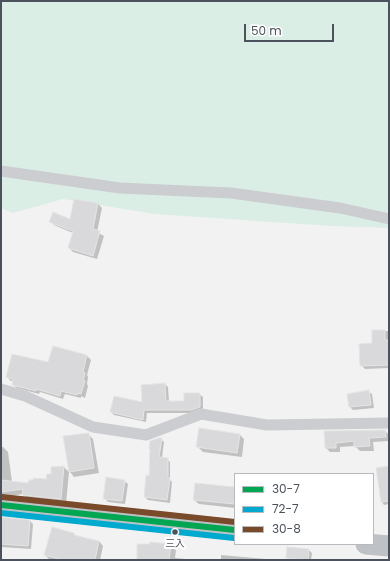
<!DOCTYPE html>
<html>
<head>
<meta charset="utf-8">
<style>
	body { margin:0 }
	#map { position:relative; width:390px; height:561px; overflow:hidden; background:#f3f2f2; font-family:Poppins,sans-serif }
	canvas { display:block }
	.frame { position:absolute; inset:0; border:2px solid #4b525d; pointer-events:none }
	.legend { position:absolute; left:234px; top:473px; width:140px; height:72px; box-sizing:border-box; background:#fff; border:1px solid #b7babe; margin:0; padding:5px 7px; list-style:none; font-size:12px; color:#4b525d }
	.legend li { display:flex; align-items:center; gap:8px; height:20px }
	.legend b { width:20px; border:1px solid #b7babe }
	.scale { position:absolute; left:244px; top:24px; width:90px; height:18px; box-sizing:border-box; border:2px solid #4b525d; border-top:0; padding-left:5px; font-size:12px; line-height:14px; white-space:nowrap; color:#4b525d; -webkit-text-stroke:3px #fff; paint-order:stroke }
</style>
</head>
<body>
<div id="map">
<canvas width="390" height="561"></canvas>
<div class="frame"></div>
<ul class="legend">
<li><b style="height:5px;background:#00a651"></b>30-7</li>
<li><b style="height:5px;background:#00a9ce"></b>72-7</li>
<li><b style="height:5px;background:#7a4b2a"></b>30-8</li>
</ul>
<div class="scale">50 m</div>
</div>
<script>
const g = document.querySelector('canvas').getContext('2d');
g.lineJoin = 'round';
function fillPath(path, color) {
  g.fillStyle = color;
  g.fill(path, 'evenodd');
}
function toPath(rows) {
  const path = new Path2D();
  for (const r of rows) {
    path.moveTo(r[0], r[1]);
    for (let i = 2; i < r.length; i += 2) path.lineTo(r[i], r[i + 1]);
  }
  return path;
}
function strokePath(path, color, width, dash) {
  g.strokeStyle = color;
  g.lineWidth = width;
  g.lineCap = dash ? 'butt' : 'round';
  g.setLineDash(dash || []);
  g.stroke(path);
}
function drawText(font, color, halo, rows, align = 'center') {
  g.font = font + ' Poppins,"Noto Sans JP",sans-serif';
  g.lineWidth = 4;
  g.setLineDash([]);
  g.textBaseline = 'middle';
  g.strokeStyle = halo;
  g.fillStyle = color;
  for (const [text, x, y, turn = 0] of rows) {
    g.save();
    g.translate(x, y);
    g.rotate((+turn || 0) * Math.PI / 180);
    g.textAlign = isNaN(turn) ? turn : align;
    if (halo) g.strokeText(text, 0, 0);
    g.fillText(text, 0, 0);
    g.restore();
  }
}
const green = toPath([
	[1,1,389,1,389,228,331,226,154,214,63,199,13,213,1,208]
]);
const shadow = toPath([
	[75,200,98,204,102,208,97,232,104,236,97,259,73,252,69,248,73,233,54,225,50,221,71,220],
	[373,331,389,331,389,368,365,369,361,365,373,344],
	[53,347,87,356,91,360,87,375,88,377,87,384,88,386,85,398,81,396,81,398,65,394,63,399,40,392,39,394,17,388,13,385,14,381,11,381,7,377,49,363],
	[165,384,168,387,169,402,185,402,199,394,203,397,203,410,194,413,147,413,146,422,114,415,111,412,143,404],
	[368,391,372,394,374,408,353,410,350,407],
	[385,431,389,435,389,441,373,442,374,451,360,451,355,446,340,447,340,452,330,452,326,448,325,432],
	[88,434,93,439,99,473,74,477,70,472,64,437],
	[239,434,244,439,242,457,203,452,198,447],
	[161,439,164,442,162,458,167,459,170,462,170,480,172,482,170,503,148,500,145,497,150,477,151,450,150,449],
	[1,447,3,447,8,452,12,482,29,485,47,480,51,475,52,468,64,467,69,472,66,504,28,500,23,494,1,497],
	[389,467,389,504,384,505,382,502],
	[124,481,128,484,125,504,108,502,104,498],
	[235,491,235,508,199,504,194,500],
	[1,518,30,521,33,524,31,549,1,547],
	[74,534,77,537,99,541,103,546,100,560,54,560,49,559,45,555],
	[170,545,176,550,175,558,198,560,139,560],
	[309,550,312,553,311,560,290,560,287,557],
	[221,555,266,559,266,560,221,560]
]);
const building = toPath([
	[74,199,98,203,93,229,100,231,93,256,68,248,73,231,49,222,53,212,70,219,74,199],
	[372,330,385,330,385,340,389,340,389,365,360,366,359,344,372,343,372,330],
	[53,346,87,355,83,372,85,373,83,381,85,381,81,394,77,393,77,395,61,391,60,396,36,389,36,391,12,385,13,379,6,377,12,354,48,362,53,346],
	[165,383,166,401,184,401,184,393,200,393,200,407,191,410,144,410,143,420,110,412,114,396,142,402,141,385,165,383],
	[369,390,371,405,349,407,347,394,369,390],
	[199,428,240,434,237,453,196,447,199,428],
	[385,430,386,437,369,438,370,446,354,447,354,441,336,443,336,448,325,448,324,431,385,430],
	[89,433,94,468,69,472,63,436,89,433],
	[159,438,162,438,159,457,168,458,168,478,170,478,167,500,144,497,146,475,149,476,150,449,149,449,150,441,159,438],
	[64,466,61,499,22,495,23,489,1,492,1,480,28,483,29,480,33,480,33,478,46,479,47,474,51,474,51,467,64,466],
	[389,466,389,501,381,502,376,468,389,466],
	[106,477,125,480,122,501,103,499,106,477],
	[195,483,235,487,235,504,193,500,195,483],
	[1,517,30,520,28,546,1,544,1,517],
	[52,527,74,533,74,535,99,541,95,560,63,560,44,555,52,527],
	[150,542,171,544,169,560,137,560,137,544,150,544,150,542],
	[287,547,309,549,308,560,286,558,287,547]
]);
const street = toPath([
	[1,171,120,188,231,193,340,208,389,219],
	[1,389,25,396,93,427,146,435,201,414,267,425,389,423]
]);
const highway = toPath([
	[1,505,235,530],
	[366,544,389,546]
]);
const bus1 = toPath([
	[1,505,235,530]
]);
const bus2 = toPath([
	[1,513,234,538]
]);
const bus3 = toPath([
	[2,497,235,522]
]);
const markers = [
	[175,532,3.5,"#4b525d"]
];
const busNames = [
	["三入",175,544]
];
fillPath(green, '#daeee5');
fillPath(shadow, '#0003');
fillPath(building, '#d9d9db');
strokePath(building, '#e4e4e5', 1);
strokePath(street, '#cccdd0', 11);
strokePath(highway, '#bec1c6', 21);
strokePath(bus1, '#00a651', 6);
strokePath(bus2, '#00a9ce', 6);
strokePath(bus3, '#7a4b2a', 6);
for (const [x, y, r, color] of markers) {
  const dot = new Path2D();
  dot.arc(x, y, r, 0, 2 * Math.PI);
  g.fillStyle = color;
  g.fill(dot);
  strokePath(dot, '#fff', 1.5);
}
drawText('10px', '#4b525d', '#fff', busNames);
</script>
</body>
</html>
